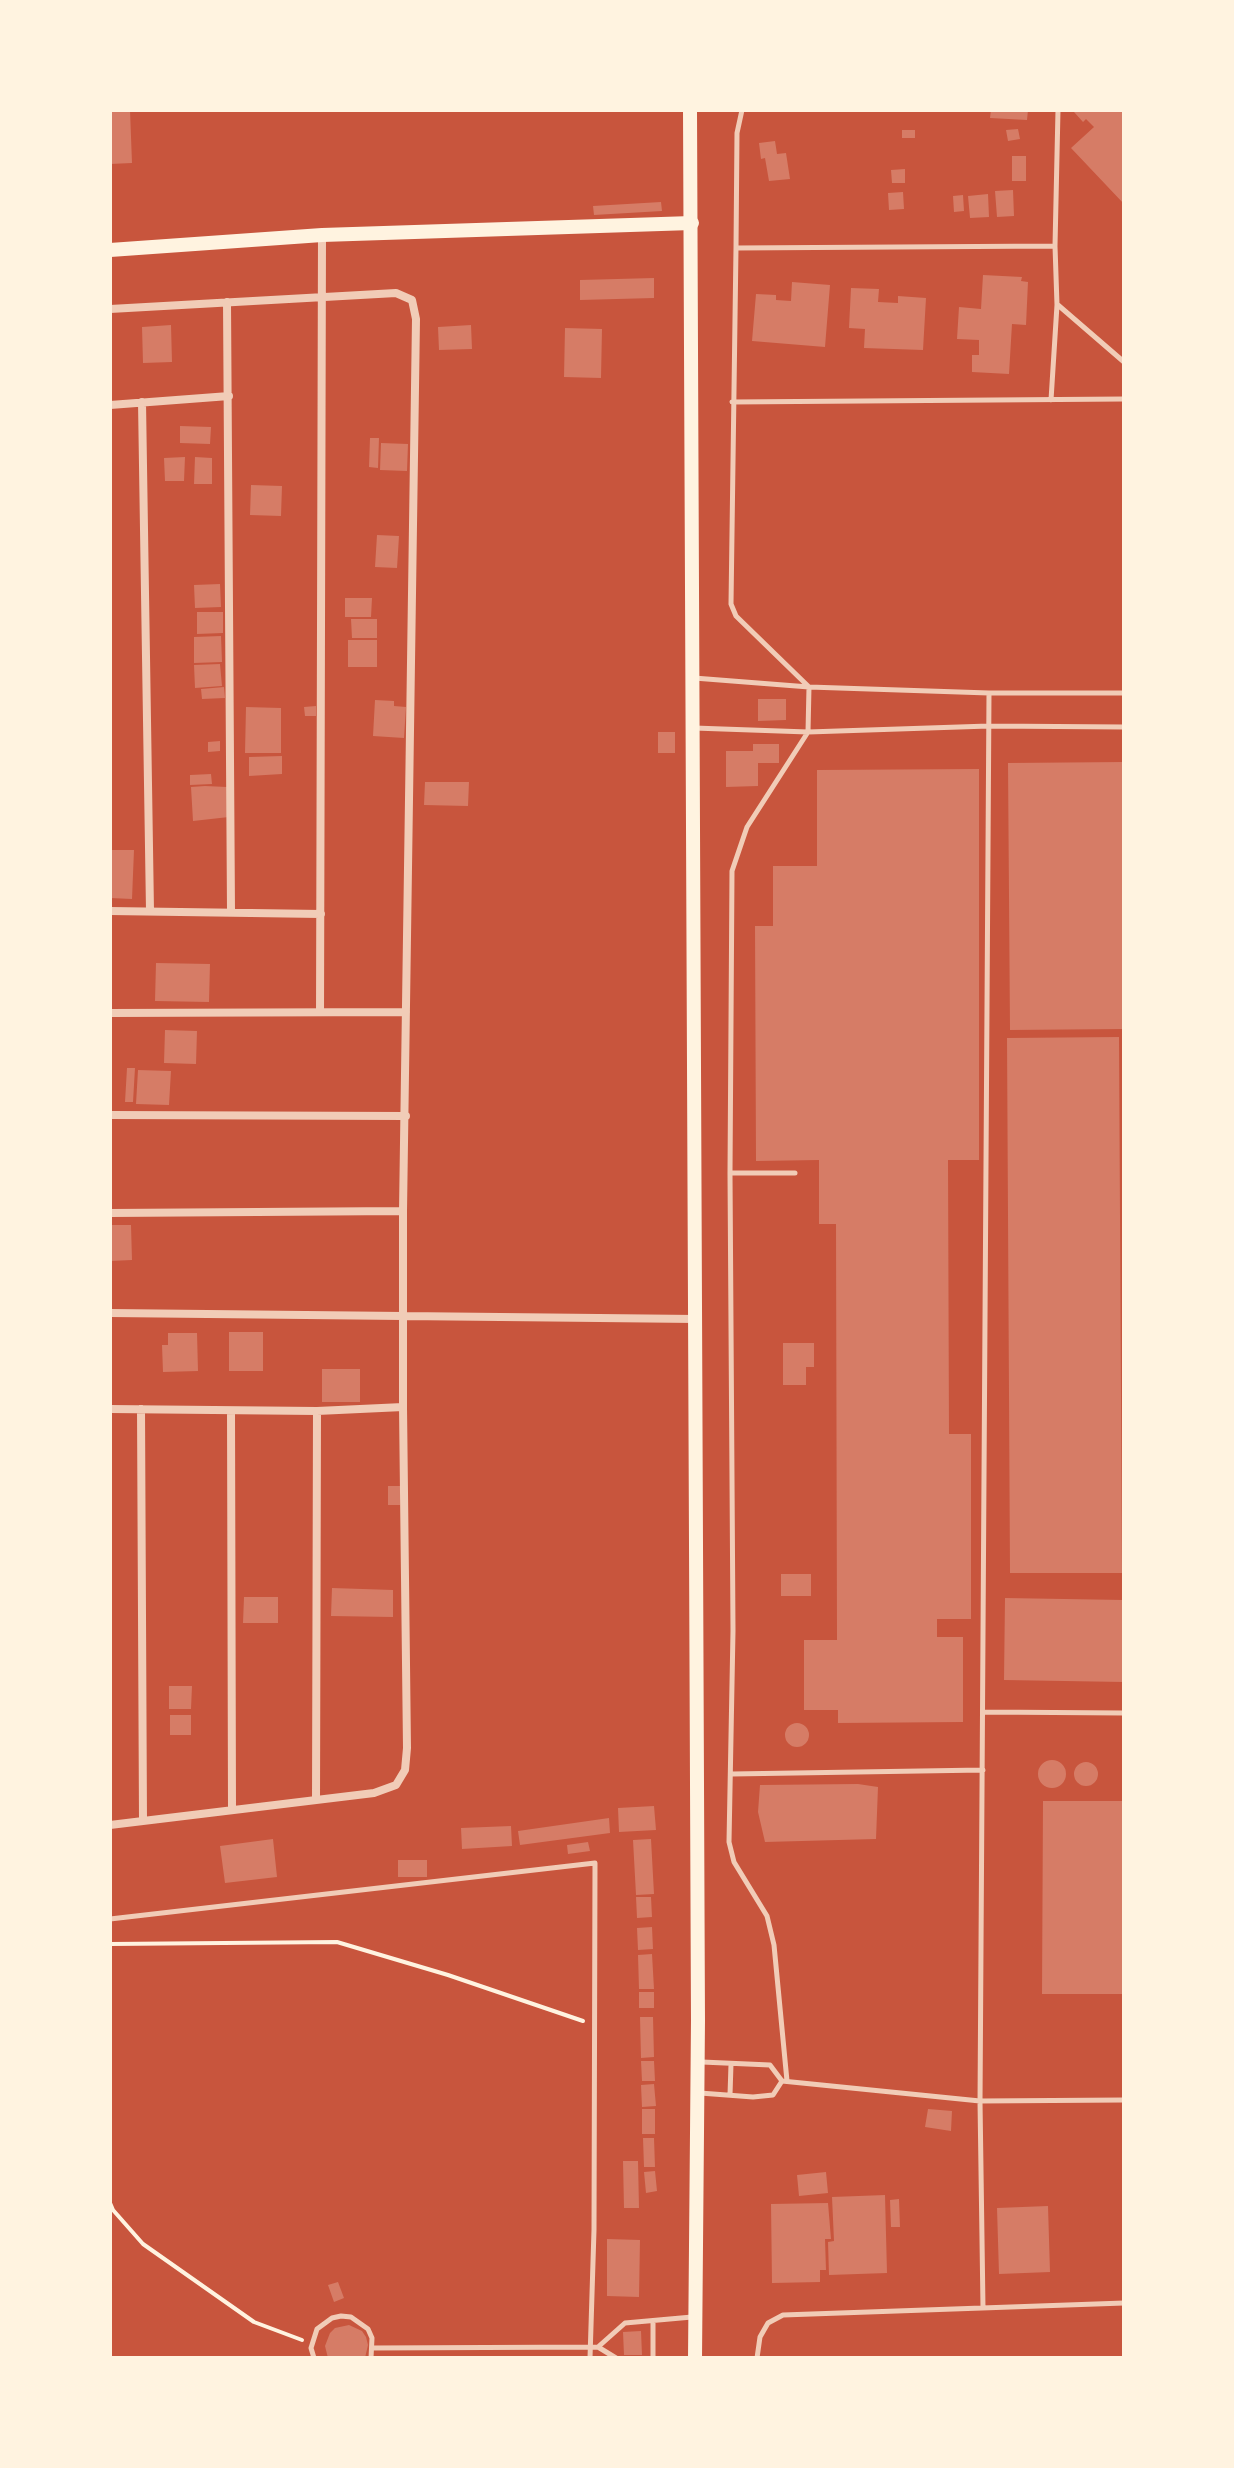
<!DOCTYPE html>
<html>
<head>
<meta charset="utf-8">
<style>
	body { margin:0 }
	#map { position:relative; width:1234px; height:2468px; overflow:hidden; background:#c8553d; font-family:"Playfair Display",serif }
	canvas { display:block }
	.frame { position:absolute; inset:0; border:112px solid #fff3e0; pointer-events:none }
</style>
</head>
<body>
<div id="map">
<canvas width="1234" height="2468"></canvas>
<div class="frame"></div>
</div>
<script>
const g = document.querySelector('canvas').getContext('2d');
g.lineJoin = 'round';
function fillPath(path, color) {
  g.fillStyle = color;
  g.fill(path, 'evenodd');
}
function toPath(rows) {
  const path = new Path2D();
  for (const r of rows) {
    if (r.length === 3) {
      path.moveTo(r[0] + r[2], r[1]);
      path.arc(r[0], r[1], r[2], 0, 2 * Math.PI);
      continue;
    }
    path.moveTo(r[0], r[1]);
    for (let i = 2; i < r.length; i += 2) path.lineTo(r[i], r[i + 1]);
  }
  return path;
}
function strokePath(path, color, width, dash) {
  g.strokeStyle = color;
  g.lineWidth = width;
  g.lineCap = dash ? 'butt' : 'round';
  g.setLineDash(dash || []);
  g.stroke(path);
}
const building = toPath([
	[110,110,130,110,132,163,110,164],
	[991,110,1028,110,1027,120,990,118],
	[1077,110,1124,110,1124,204,1071,148,1094,127,1086,119,1083,122,1074,112],
	[1018,129,1020,139,1008,141,1006,130],
	[902,130,915,130,915,138,902,138],
	[775,141,777,154,786,153,790,179,769,181,765,158,761,159,759,143],
	[1012,156,1026,156,1026,181,1012,181],
	[905,169,905,183,892,183,891,170],
	[1013,190,1014,216,997,217,995,191],
	[903,192,904,209,889,210,888,193],
	[988,194,989,217,970,218,968,196],
	[963,195,964,211,954,212,953,196],
	[661,202,662,211,594,215,593,206],
	[983,275,1022,277,1021,281,1028,282,1026,325,1012,324,1009,374,972,372,972,355,979,355,979,340,957,339,959,307,981,309],
	[654,278,654,298,580,300,580,280],
	[792,282,830,285,825,347,752,341,756,294,776,295,776,300,791,301],
	[851,288,879,289,878,302,898,303,898,296,926,298,923,350,864,348,865,329,849,328],
	[171,325,172,362,143,363,142,327],
	[471,325,472,349,439,350,438,327],
	[565,328,602,329,601,378,564,377],
	[180,426,211,427,210,444,180,443],
	[370,438,379,438,378,468,369,467],
	[381,443,408,444,407,471,380,470],
	[185,457,184,481,165,481,164,458],
	[195,457,212,458,212,484,194,484],
	[251,485,282,486,281,516,250,515],
	[377,535,399,536,397,568,375,567],
	[220,584,221,607,195,608,194,585],
	[345,598,372,598,371,617,345,617],
	[197,612,223,612,223,633,197,634],
	[351,619,377,619,377,638,352,638],
	[221,636,222,662,194,663,194,637],
	[348,640,377,640,377,667,348,667],
	[220,664,222,686,195,688,194,665],
	[224,687,225,698,202,699,201,689],
	[758,699,786,699,786,720,758,721],
	[375,700,394,701,394,706,406,707,404,738,373,736],
	[316,706,316,716,305,716,304,707],
	[246,707,281,708,281,753,245,753],
	[658,732,675,732,675,753,658,753],
	[220,741,220,751,208,752,208,742],
	[753,744,779,744,779,763,758,763,758,786,726,787,726,751,753,751],
	[282,756,282,774,249,776,249,757],
	[1124,762,1124,1029,1010,1030,1008,763],
	[979,769,979,1160,948,1160,949,1434,971,1434,971,1619,937,1619,937,1637,963,1637,963,1722,838,1723,838,1710,804,1710,804,1640,837,1640,836,1224,819,1224,819,1160,756,1161,755,926,773,926,773,866,817,866,817,770],
	[211,774,212,784,190,785,190,775],
	[425,782,469,782,468,806,424,805],
	[205,786,227,787,229,817,193,821,191,787],
	[110,850,134,850,132,899,110,898],
	[156,963,210,964,209,1002,155,1001],
	[165,1030,197,1031,196,1064,164,1063],
	[1119,1037,1122,1573,1010,1573,1007,1038],
	[127,1068,135,1068,133,1102,125,1102],
	[138,1070,171,1071,169,1105,136,1104],
	[110,1225,131,1225,132,1260,110,1261],
	[229,1332,263,1332,263,1371,229,1371],
	[168,1333,197,1333,198,1371,163,1372,162,1345,168,1345],
	[783,1343,814,1343,814,1367,806,1367,806,1385,783,1385],
	[322,1369,360,1369,360,1402,322,1402],
	[388,1486,401,1486,400,1505,388,1505],
	[781,1574,811,1574,811,1596,781,1596],
	[332,1588,393,1590,393,1617,331,1616],
	[244,1597,278,1597,278,1623,243,1623],
	[1005,1598,1124,1600,1124,1682,1004,1680],
	[169,1686,192,1686,191,1709,169,1709],
	[170,1715,191,1715,191,1735,170,1735],
	[797,1735,12],
	[1052,1774,14],
	[1086,1774,12],
	[858,1784,878,1787,876,1839,765,1842,758,1812,760,1785],
	[1043,1801,1124,1801,1124,1994,1042,1994],
	[654,1806,656,1830,619,1832,618,1808],
	[609,1818,610,1833,520,1845,518,1831],
	[511,1826,512,1846,462,1849,461,1828],
	[273,1839,277,1877,225,1883,220,1846],
	[651,1839,654,1894,636,1895,633,1840],
	[588,1842,590,1851,568,1854,567,1845],
	[398,1860,427,1860,427,1877,398,1877],
	[636,1897,651,1897,652,1917,637,1918],
	[652,1927,653,1949,638,1950,637,1928],
	[652,1954,654,1989,639,1989,638,1955],
	[639,1992,654,1992,654,2008,639,2008],
	[640,2017,653,2017,654,2057,641,2058],
	[641,2061,654,2061,655,2081,642,2081],
	[654,2084,656,2106,642,2107,641,2085],
	[642,2109,655,2109,655,2134,642,2134],
	[928,2109,952,2111,951,2131,925,2127],
	[643,2138,654,2138,655,2167,644,2167],
	[623,2161,638,2161,639,2208,624,2208],
	[655,2171,657,2191,646,2193,644,2172],
	[826,2172,828,2193,799,2196,797,2175],
	[885,2195,887,2273,829,2275,828,2242,834,2241,832,2197],
	[899,2199,900,2227,891,2227,890,2200],
	[828,2203,831,2239,825,2239,826,2270,820,2270,820,2282,772,2283,771,2204],
	[1048,2206,1050,2272,999,2274,997,2208],
	[607,2239,640,2240,639,2297,607,2296],
	[338,2282,344,2298,334,2302,328,2285],
	[349,2325,362,2331,366,2337,368,2345,365,2358,328,2358,325,2346,330,2333,335,2328],
	[641,2331,642,2355,624,2355,623,2332]
]);
const path = toPath([
	[110,1944,337,1942,448,1975,583,2021],
	[110,2203,113,2210,143,2244,254,2322,302,2340]
]);
const service = toPath([
	[742,110,737,133,736,248,1055,246],
	[736,248,731,604,736,616,809,687,808,732,747,827,732,871,730,1173,733,1631,729,1842,734,1862,767,1916,774,1945,787,2081],
	[1058,305,1124,362],
	[1051,400,1057,305,1055,246,1058,110],
	[732,402,1124,399],
	[694,678,809,687,989,693,1124,693],
	[694,728,808,732,989,726,1124,727],
	[730,1173,795,1173],
	[983,1712,1124,1713],
	[732,1774,983,1770],
	[110,1919,595,1863,594,2230,590,2358],
	[702,2062,770,2065,782,2081,980,2101,1124,2100],
	[700,2093,753,2097,773,2095,782,2081],
	[730,2095,731,2064],
	[983,2308,980,2101,989,693],
	[598,2347,625,2323,692,2317],
	[373,2348,598,2347,616,2358],
	[314,2358,311,2348,317,2329,332,2318,341,2316,351,2317,368,2329,372,2338,371,2358],
	[653,2358,653,2321],
	[757,2358,760,2337,768,2323,783,2315,1124,2303]
]);
const minor = toPath([
	[227,302,231,911],
	[110,309,396,293,412,300,416,319,403,1211,403,1407,407,1748,405,1770,396,1785,374,1793,110,1825],
	[142,402,150,911],
	[110,405,229,396],
	[110,911,321,914],
	[320,1012,322,235],
	[110,1013,406,1012],
	[110,1115,406,1116],
	[110,1213,403,1211],
	[110,1313,696,1319],
	[110,1409,317,1411,403,1407],
	[141,1409,143,1820],
	[231,1411,232,1809],
	[316,1799,317,1411]
]);
const secondary = toPath([
	[110,250,322,235,692,223]
]);
const primary = toPath([
	[690,110,698,2020,695,2358]
]);
fillPath(building, '#d67c66');
strokePath(path, '#fff3e0', 4);
strokePath(service, '#f1ccb7', 5);
strokePath(minor, '#f1ccb7', 8);
strokePath(secondary, '#fff3e0', 14);
strokePath(primary, '#fff3e0', 14);
</script>
</body>
</html>
